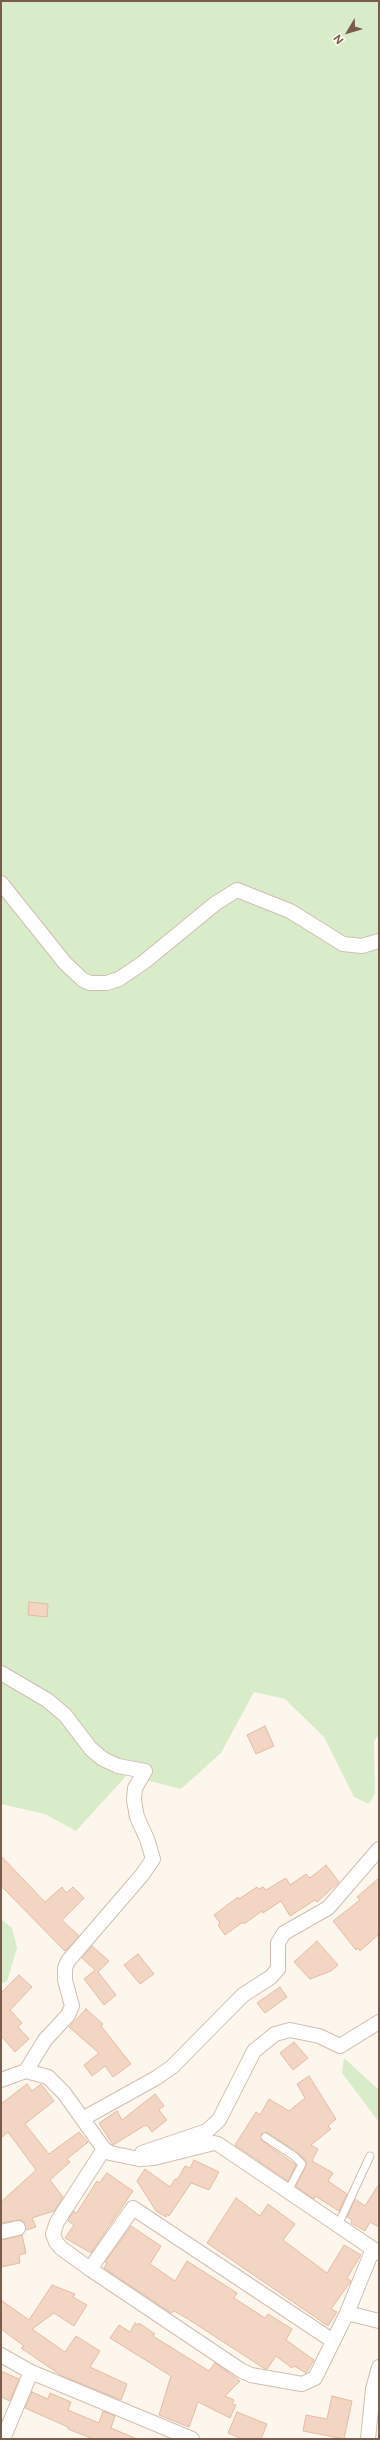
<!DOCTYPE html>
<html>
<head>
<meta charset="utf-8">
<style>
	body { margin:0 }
	#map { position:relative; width:380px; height:2440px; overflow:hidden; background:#fdf6ec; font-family:"Public Sans",sans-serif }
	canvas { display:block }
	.frame { position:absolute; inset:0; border:2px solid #7a5c4d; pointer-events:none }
	.north { position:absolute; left:328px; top:12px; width:40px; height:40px; -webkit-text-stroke:3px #fffaf3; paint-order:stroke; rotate:232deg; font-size:11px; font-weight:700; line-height:16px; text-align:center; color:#7a5c4d }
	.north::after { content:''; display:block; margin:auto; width:14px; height:18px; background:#7a5c4d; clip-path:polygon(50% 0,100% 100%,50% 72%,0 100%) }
</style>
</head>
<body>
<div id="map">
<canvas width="380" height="2440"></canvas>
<div class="frame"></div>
<div class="north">N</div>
</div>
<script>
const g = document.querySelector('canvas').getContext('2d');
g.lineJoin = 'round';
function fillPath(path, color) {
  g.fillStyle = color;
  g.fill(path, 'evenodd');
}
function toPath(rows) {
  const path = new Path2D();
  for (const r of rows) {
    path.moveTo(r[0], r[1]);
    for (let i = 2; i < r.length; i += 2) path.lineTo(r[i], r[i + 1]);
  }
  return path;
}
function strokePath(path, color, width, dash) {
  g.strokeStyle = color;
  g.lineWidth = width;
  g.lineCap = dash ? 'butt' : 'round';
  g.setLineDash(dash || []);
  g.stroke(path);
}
const green = toPath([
	[1,1,379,1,379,1734,374,1741,375,1793,369,1804,354,1797,324,1737,285,1699,254,1692,221,1753,181,1789,127,1775,76,1831,45,1814,1,1804],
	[1,1919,12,1928,17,1948,7,1981,1,1984],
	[344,2058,379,2090,379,2122,342,2073]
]);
const building = toPath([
	[29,1602,48,1604,47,1617,28,1615,29,1602],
	[265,1726,274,1746,256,1754,247,1735,265,1726],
	[1,1856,45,1902,62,1887,66,1893,73,1887,84,1898,62,1920,79,1936,65,1951,1,1886,1,1856],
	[326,1865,339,1882,317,1902,315,1900,290,1916,281,1901,263,1913,262,1911,244,1924,243,1922,225,1935,218,1925,220,1923,214,1915,238,1897,239,1899,257,1887,259,1889,263,1887,266,1890,286,1878,290,1885,306,1874,310,1878,326,1865],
	[379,1878,379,1934,360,1951,358,1948,356,1950,333,1921,360,1900,357,1897,379,1878],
	[317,1941,338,1965,331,1971,310,1979,294,1962,317,1941],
	[92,1946,109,1961,98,1972,116,1995,104,2005,84,1979,95,1970,82,1958,92,1946],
	[138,1954,154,1974,140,1984,124,1965,138,1954],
	[19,1975,32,1987,10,2010,22,2023,18,2027,29,2039,15,2052,1,2036,1,1993,19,1975],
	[280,1987,287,1997,265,2013,257,2003,280,1987],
	[86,2009,103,2024,101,2026,131,2064,113,2077,105,2066,92,2076,84,2065,99,2053,69,2027,86,2009],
	[294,2042,308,2058,293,2070,280,2053,294,2042],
	[309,2076,336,2119,328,2126,331,2129,311,2145,318,2149,312,2161,333,2173,328,2181,347,2194,339,2211,315,2196,314,2199,298,2188,296,2186,306,2166,306,2161,297,2152,268,2133,261,2134,261,2140,296,2165,288,2181,235,2145,256,2112,260,2115,269,2099,289,2111,305,2098,297,2084,309,2076],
	[27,2084,32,2091,41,2084,54,2101,25,2124,49,2154,79,2132,88,2142,67,2159,70,2162,50,2180,63,2197,54,2211,32,2218,36,2227,26,2230,24,2222,20,2220,1,2223,1,2202,36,2170,8,2132,1,2138,1,2104,27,2084],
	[155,2094,164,2106,159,2110,167,2120,152,2132,147,2125,144,2126,113,2145,99,2123,117,2111,122,2120,155,2094],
	[194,2160,219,2172,209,2190,191,2183,169,2216,167,2214,166,2217,156,2211,137,2181,145,2169,170,2187,175,2179,177,2180,185,2166,190,2168,194,2160],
	[107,2173,133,2191,91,2253,65,2238,74,2225,68,2221,74,2211,76,2214,97,2181,99,2183,107,2173],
	[379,2184,379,2227,370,2222,365,2231,351,2223,352,2220,347,2217,355,2199,365,2206,379,2184],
	[236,2198,260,2216,268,2204,295,2224,283,2240,327,2273,344,2245,361,2255,347,2278,351,2281,331,2309,337,2312,328,2326,207,2243,236,2198],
	[131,2226,161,2246,150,2264,175,2281,187,2261,237,2293,234,2298,265,2318,268,2314,292,2329,286,2340,314,2360,306,2373,294,2366,292,2368,276,2356,267,2369,265,2369,188,2319,174,2311,171,2313,104,2268,107,2263,105,2262,131,2226],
	[22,2235,26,2253,19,2255,20,2263,1,2267,1,2240,22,2235],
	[52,2285,75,2294,73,2297,87,2305,74,2326,54,2313,32,2329,65,2352,76,2336,100,2351,90,2367,127,2384,121,2400,62,2376,21,2348,24,2346,1,2329,1,2300,29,2320,52,2285],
	[135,2323,138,2325,139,2323,155,2334,153,2336,209,2371,215,2363,240,2381,225,2396,234,2400,232,2404,236,2405,230,2418,198,2402,189,2427,159,2415,171,2376,110,2338,119,2325,130,2332,135,2323],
	[1,2371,19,2379,10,2401,1,2397,1,2371],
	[32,2392,48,2399,50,2393,71,2402,68,2410,99,2423,103,2411,115,2416,111,2428,137,2439,93,2439,68,2429,68,2427,25,2408,32,2392],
	[332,2396,352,2401,344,2439,303,2431,306,2415,327,2419,332,2396],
	[237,2412,267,2424,261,2439,242,2439,228,2433,237,2412]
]);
const lane = toPath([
	[265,2137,294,2156,302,2164,288,2191],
	[338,2225,370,2156]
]);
const street = toPath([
	[1,883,65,963,83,980,90,983,107,983,119,979,144,962,216,903,237,890,290,911,343,944,362,946,379,941],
	[1,1673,47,1700,65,1715,91,1749,103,1759,118,1766,145,1771,135,1788,134,1800,137,1817,147,1839,153,1859,142,1875,68,1961,65,1968,65,1980,72,2006,68,2015,45,2040,26,2071],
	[1,2080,26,2071,48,2077,64,2093,104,2149,110,2153,139,2159,154,2158,214,2143,218,2144,379,2253],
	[84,2118,156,2078,172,2067,243,1995,271,1977,278,1969,278,1943,284,1933,328,1908,379,1849],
	[104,2149,57,2222,53,2234,56,2242,61,2248,90,2269,242,2371,251,2375,302,2384,315,2378,347,2313,373,2249],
	[142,2153,207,2131,219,2120,254,2051,275,2034,290,2030,319,2036,340,2046,379,2022],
	[1,2232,18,2228],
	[90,2269,133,2208,333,2341],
	[347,2313,379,2321],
	[1,2355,31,2372,192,2439],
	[3,2439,31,2372],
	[368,2439,373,2389,379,2367]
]);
fillPath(green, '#d8ecc9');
fillPath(building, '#f3d5c3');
strokePath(building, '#e6bba3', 1);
strokePath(lane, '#d1beb0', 9);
strokePath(street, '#d1beb0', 16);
strokePath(lane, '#fff', 7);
strokePath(street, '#fff', 14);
</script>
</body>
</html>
